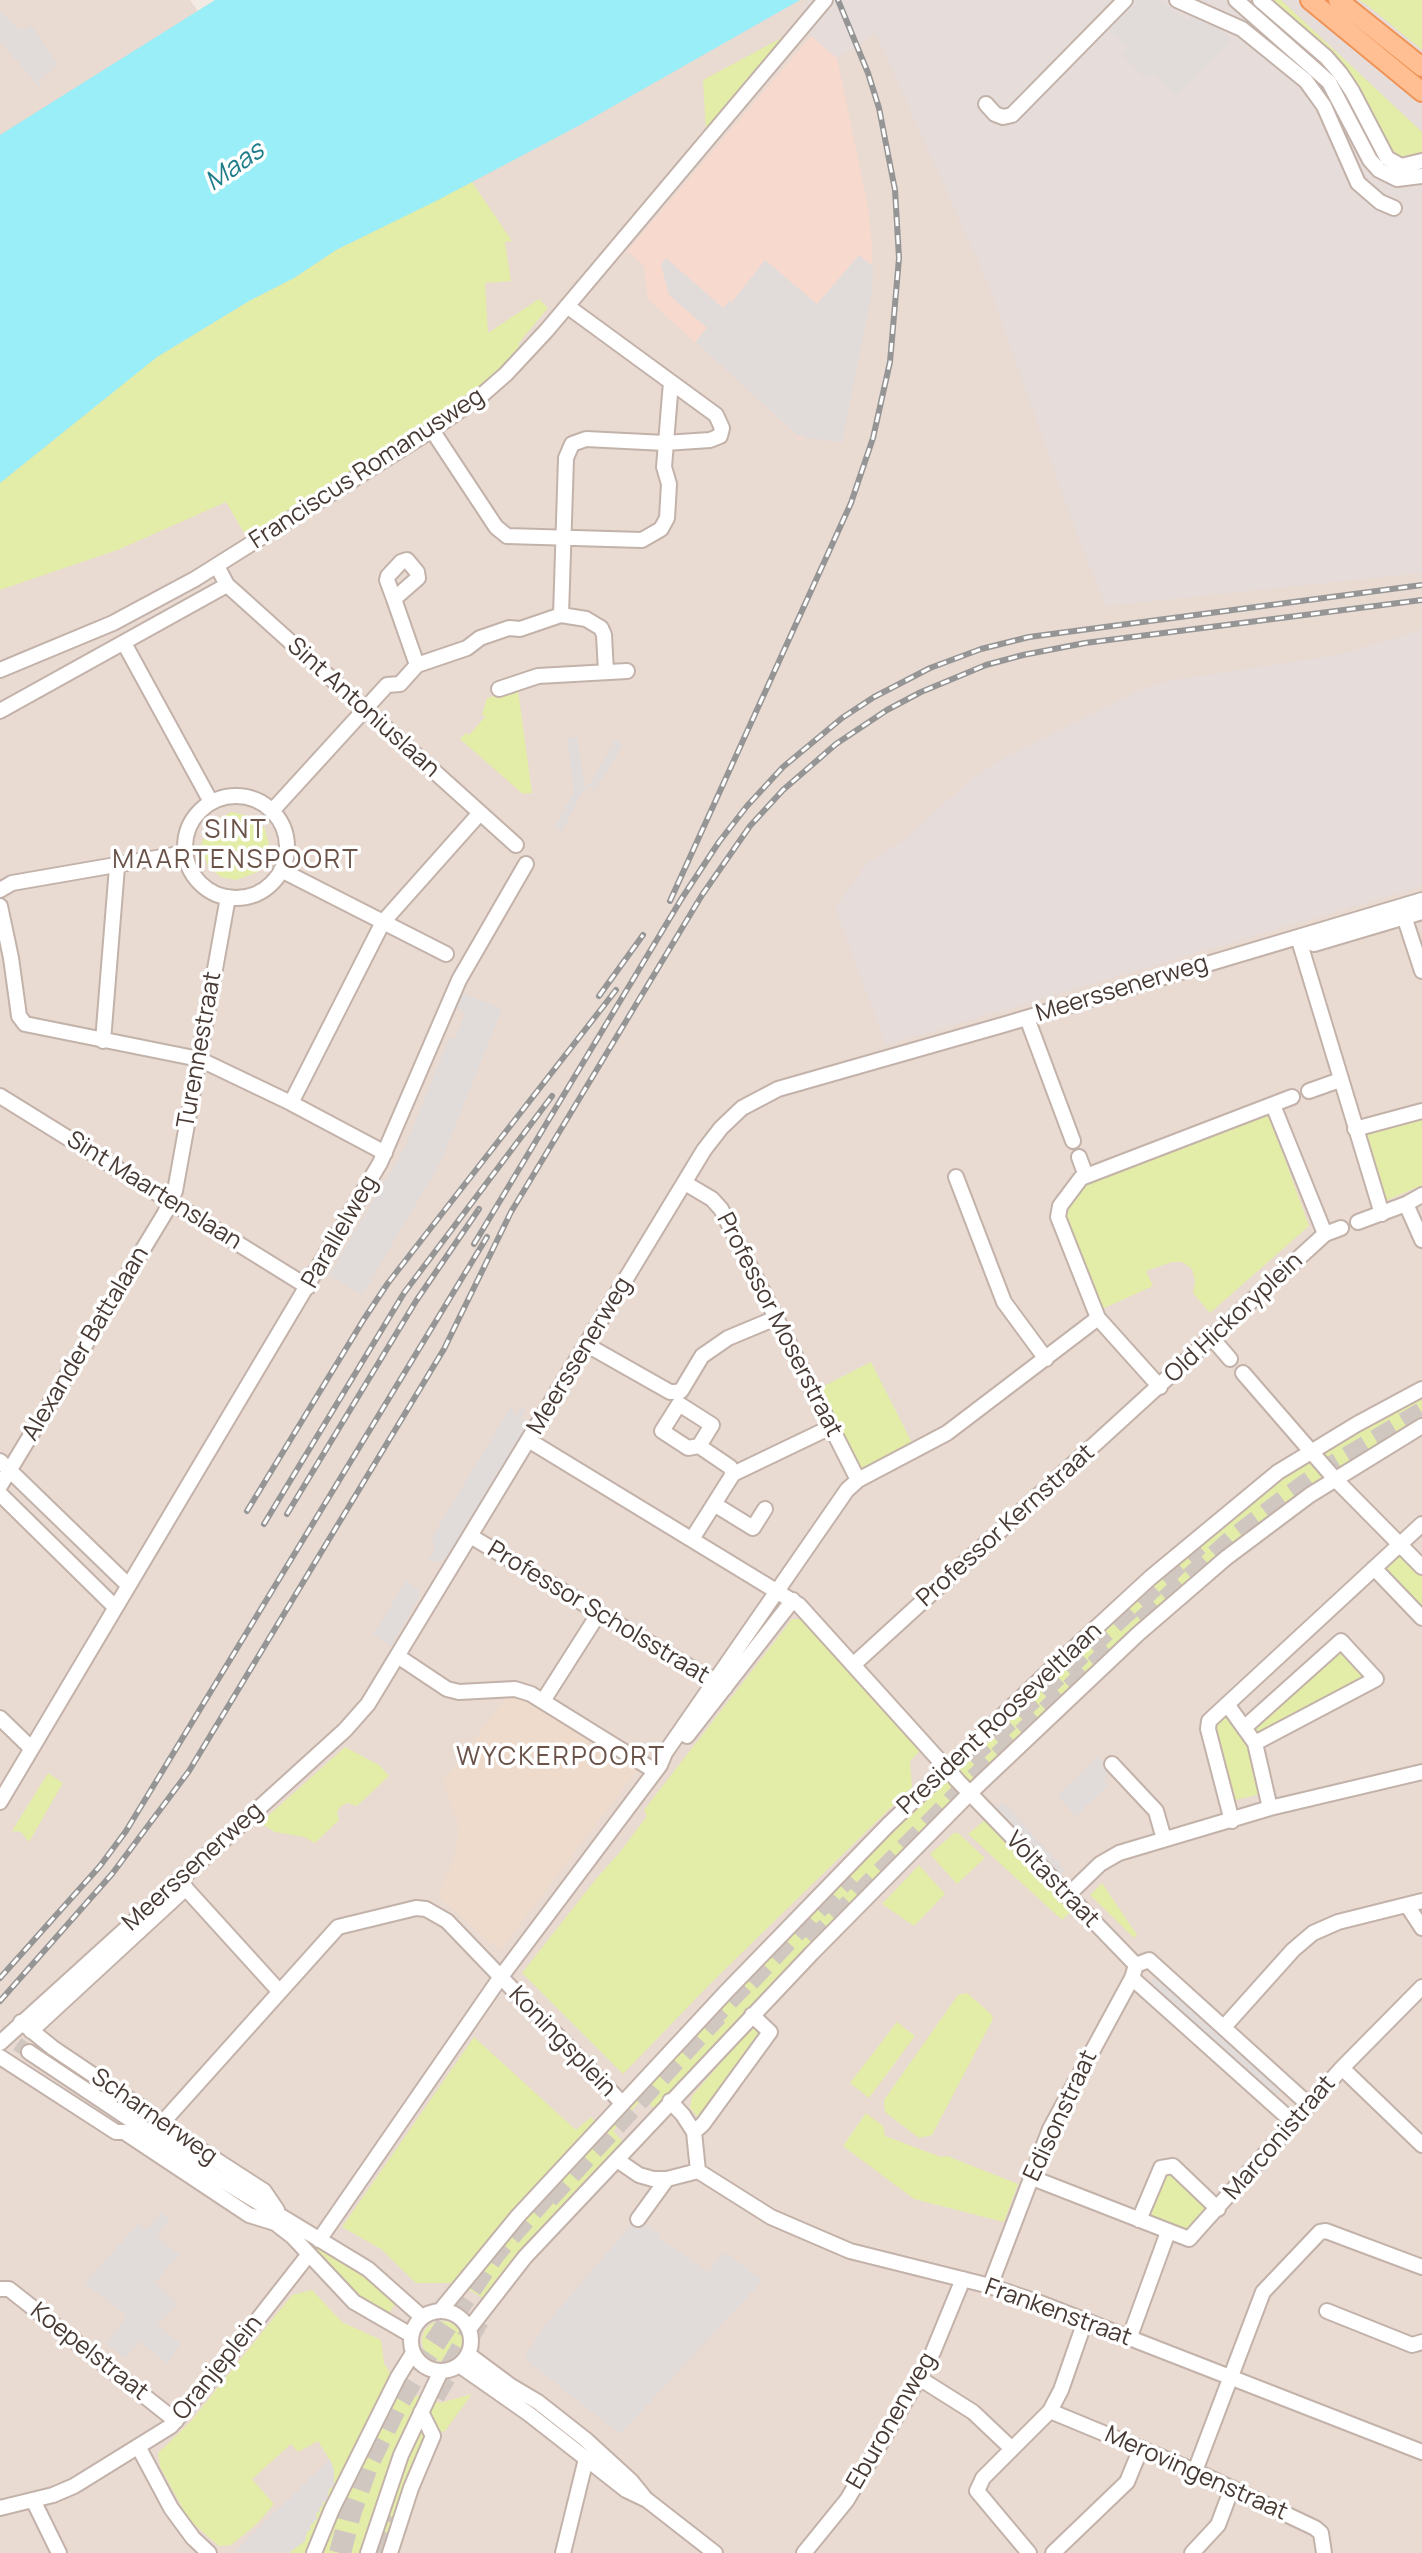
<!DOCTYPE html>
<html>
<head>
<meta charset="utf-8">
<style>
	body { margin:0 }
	canvas { display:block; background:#f4eae4 }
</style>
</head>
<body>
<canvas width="1422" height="2553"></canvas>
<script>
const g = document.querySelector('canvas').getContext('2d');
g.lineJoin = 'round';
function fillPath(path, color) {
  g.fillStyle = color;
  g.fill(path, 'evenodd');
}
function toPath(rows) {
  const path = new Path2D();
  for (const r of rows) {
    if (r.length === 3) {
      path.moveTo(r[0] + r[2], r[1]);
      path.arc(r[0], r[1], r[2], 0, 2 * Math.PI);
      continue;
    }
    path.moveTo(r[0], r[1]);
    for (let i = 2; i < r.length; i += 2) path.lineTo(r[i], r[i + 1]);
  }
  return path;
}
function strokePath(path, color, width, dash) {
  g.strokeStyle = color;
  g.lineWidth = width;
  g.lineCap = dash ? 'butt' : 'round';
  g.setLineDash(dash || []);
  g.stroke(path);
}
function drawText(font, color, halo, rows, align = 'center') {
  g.font = font + ' Manrope,sans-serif';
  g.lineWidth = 7;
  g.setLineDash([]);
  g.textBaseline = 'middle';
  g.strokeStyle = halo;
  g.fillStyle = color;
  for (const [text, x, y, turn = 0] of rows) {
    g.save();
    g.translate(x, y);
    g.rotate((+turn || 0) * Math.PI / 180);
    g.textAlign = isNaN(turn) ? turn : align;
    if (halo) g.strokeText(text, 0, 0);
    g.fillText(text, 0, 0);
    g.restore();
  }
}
const residential = toPath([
	[0,0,190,0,200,14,251,0,1422,0,1422,2553,0,2553]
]);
const commercial = toPath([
	[811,36,837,58,868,207,872,243,872,293,842,443,803,437,800,440,648,299,644,266,627,251]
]);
const industrial = toPath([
	[808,0,1422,0,1422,573,1106,606,1078,538,988,284,876,34,837,58,811,36,802,9],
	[1422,630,1422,886,886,1045,835,908,867,863,904,840,971,779,1007,756,1141,689,1173,680,1337,655]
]);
const education = toPath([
	[505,1699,524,1699,637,1770,500,1951,438,1896,454,1859,459,1826,443,1781]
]);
const green = toPath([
	[1271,0,1281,0,1422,132,1422,152,1418,157,1407,160,1396,159,1289,16],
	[1359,0,1422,0,1422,50,1367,5],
	[787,35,706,132,703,80],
	[472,182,512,241,505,242,511,281,485,283,488,333,539,299,548,308,518,344,521,348,506,363,470,394,430,424,247,538,226,502,120,549,0,590,0,483,157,357,249,301,294,278,336,250],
	[518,690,532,793,523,794,460,739,466,733,469,735,485,717,482,714,487,698],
	[231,812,254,817,265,829,269,844,267,859,258,872,236,880,221,877,208,867,201,845,210,823],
	[1268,1112,1309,1226,1210,1313,1193,1293,1195,1281,1192,1269,1182,1262,1172,1262,1146,1271,1153,1286,1102,1309,1065,1216,1083,1186],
	[1422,1117,1422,1185,1383,1202,1361,1132],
	[871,1362,914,1447,861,1474,818,1389],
	[1422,1393,1422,1424,1199,1574,657,2111,643,2098,613,2131,626,2145,486,2300,463,2286,491,2249,845,1873,1104,1624,1264,1490],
	[1399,1548,1422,1571,1422,1616,1377,1568],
	[792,1619,801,1619,922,1749,910,1761,912,1787,711,1983,623,2074,522,1973,596,1879,620,1852,647,1816,644,1810],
	[1343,1646,1371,1678,1259,1737,1253,1727],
	[1230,1713,1252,1746,1261,1794,1231,1801,1215,1741,1216,1726],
	[345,1747,379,1765,389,1776,357,1806,347,1803,340,1807,337,1813,339,1820,315,1843,304,1837,275,1832,260,1823],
	[48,1773,63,1783,29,1842,21,1832,12,1831],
	[985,1820,1071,1911,1062,1920,968,1834],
	[954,1833,958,1833,985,1858,957,1884,930,1854],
	[919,1865,945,1894,914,1926,882,1904],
	[1102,1883,1137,1935,1134,1938,1090,1895],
	[967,1993,992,2015,993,2019,932,2135,919,2138,885,2112,884,2100,958,1995],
	[897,2022,915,2036,869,2098,850,2083],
	[752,2027,760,2033,703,2111,706,2114,701,2120,690,2108,692,2096],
	[474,2037,576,2130,591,2117,598,2124,455,2283,416,2283,381,2249,342,2227],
	[866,2113,883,2126,885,2136,941,2157,947,2156,1018,2184,1004,2222,914,2199,843,2146],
	[1172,2173,1209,2207,1188,2231,1147,2216,1165,2176],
	[283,2222,364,2271,398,2300,386,2317,369,2307],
	[312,2290,342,2322,381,2340,384,2363,393,2378,311,2553,289,2553,302,2542,329,2489,334,2486,331,2462,318,2441,298,2452,291,2444,252,2479,274,2504,257,2524,231,2545,219,2546,189,2520,160,2467,158,2453,191,2421,292,2295],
	[442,2341,20],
	[399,2385,418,2396,440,2403,472,2394,445,2431,434,2433,387,2553,317,2553]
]);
const parking = toPath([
	[1140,0,1157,0,1183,18,1211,20,1231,40,1176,96,1153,73,1147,79,1122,55,1128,48,1109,30],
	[0,10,20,31,32,25,57,65,38,81,41,85,39,87,0,41],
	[859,255,873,266,872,293,842,443,797,436,695,342,707,328,669,295,661,265,666,258,723,308,730,300,732,302,765,260,817,304],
	[577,737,585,788,592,781,615,740,623,745,595,790,589,786,582,792,562,832,554,827,574,792,567,738],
	[462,990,467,995,502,1009,440,1163,362,1295,329,1275,404,1149,450,1037,455,1038,464,1016,462,1009,455,1007],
	[511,1407,516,1416,522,1407,526,1409,522,1416,522,1421,533,1419,448,1559,433,1562,428,1559,435,1549,432,1537],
	[406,1581,417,1588,420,1596,391,1646,373,1635],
	[1098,1757,1108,1766,1109,1772,1103,1779,1108,1785,1076,1816,1058,1796],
	[1003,1802,1065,1870,1057,1879,993,1811],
	[1160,1972,1285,2086,1273,2100,1147,1986],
	[162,2212,170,2218,156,2237,179,2254,155,2283,177,2304,157,2325,181,2344,167,2363,139,2341,125,2358,106,2344,127,2316,85,2283,138,2224,147,2230],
	[637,2218,660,2235,658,2238,708,2272,723,2252,763,2280,620,2434,524,2358,547,2323],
	[330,2459,334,2470,334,2486,329,2489,327,2501,323,2502,323,2506,319,2508,320,2512,316,2513,317,2519,310,2526,311,2530,307,2531,305,2541,289,2553,233,2553]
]);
const water = toPath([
	[215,0,800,0,580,125,436,201,336,250,294,278,249,301,157,357,0,483,0,135]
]);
const minorTunnel = toPath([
	[0,2032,29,2052]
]);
const highwayTunnel = toPath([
	[1142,1622,1235,1538,1289,1497,1325,1471,1422,1413],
	[968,1758,1198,1545],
	[812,1943,969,1785,1114,1648],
	[749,1981,849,1875],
	[705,2024,756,1971],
	[548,2198,717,2015],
	[434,2396,483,2312],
	[340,2553,351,2511,368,2464,395,2409,426,2356,495,2253,553,2187],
	[377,2553,385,2515]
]);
const minor = toPath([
	[1177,0,1242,29,1306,81,1324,106,1358,183,1380,202,1394,208],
	[1236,0,1329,82,1370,160,1379,170,1397,179,1422,176],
	[1260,0,1326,57,1340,73,1352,91,1387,158,1401,166,1422,161],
	[986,104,995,114,1003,117,1012,115,1125,0],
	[432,430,496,527,507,536,642,540,661,529,667,518,669,484,664,467,671,382],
	[217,566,227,585,235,592,516,845],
	[394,599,387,580,388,576,401,562,407,560,417,572,418,578,394,599,417,665],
	[561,615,566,458,572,444,586,439,665,443,710,440,720,436,722,428,716,415,567,306],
	[124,643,211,802],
	[0,670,113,623,195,579,432,430,482,395,506,374,547,330,825,0],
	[499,689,538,676,627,671],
	[0,711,227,585],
	[236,847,51],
	[272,811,387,685,400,684,417,665,467,648,480,638,509,628,520,629,561,615,586,619,601,628,604,635,606,672],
	[281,870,446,954],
	[0,890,12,883,185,853],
	[0,906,11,958,19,1016,25,1024,199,1059,291,1103,385,1153],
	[1402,910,1422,971],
	[1298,937,1382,1214],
	[1298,937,1314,944,1422,912],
	[1027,1018,1073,1141],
	[103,1041,117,867],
	[1309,1091,1340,1080],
	[0,1096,308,1287],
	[291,1103,383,922,480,813],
	[1273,1105,1325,1234],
	[1355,1129,1422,1111],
	[1079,1157,1086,1176],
	[956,1177,1004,1302,1046,1359],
	[685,1183,712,1199,721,1209,858,1480],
	[1406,1204,1422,1240],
	[1358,1222,1406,1204,1422,1195],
	[1212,1338,1230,1359],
	[587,1345,670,1392,675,1392,681,1391,702,1356,728,1338,776,1318],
	[1243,1373,1335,1479,1422,1567],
	[1160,1387,1098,1318,1058,1217,1060,1206,1081,1178,1292,1097],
	[530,1441,799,1605,958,1781,1136,1965],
	[699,1446,712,1425,679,1404,662,1431,688,1448,699,1446,730,1467,733,1474],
	[0,1461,128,1585],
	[733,1474,831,1427],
	[0,1486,165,1213,175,1191,228,897],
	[0,1494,115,1607],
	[714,1504,753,1528,765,1509],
	[472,1537,725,1688],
	[692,1539,733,1474],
	[1374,1568,1422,1618],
	[399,1657,447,1689,459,1692,515,1689,531,1694,655,1771],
	[853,1665,1325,1234,1341,1228],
	[543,1701,599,1613],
	[1227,1704,1255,1743,1270,1808],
	[0,1718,31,1748],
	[1245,1727,1341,1641,1376,1679,1255,1743],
	[687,1736,793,1600],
	[1112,1764,1156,1811,1164,1839],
	[0,1802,380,1163,459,980,526,864],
	[1232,1821,1208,1729,1209,1721,1422,1524],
	[180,1882,279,1991],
	[1067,1896,1100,1864,1119,1853,1270,1808,1422,1772],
	[1407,1905,1422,1928],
	[1132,1978,1294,2123],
	[21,2022,53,2048,163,2122,179,2136,264,2191,277,2210],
	[1224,2027,1293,1950,1313,1933,1338,1922,1422,1901],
	[31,2031,186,1888],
	[0,2043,345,1730,368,1704,704,1150,721,1128,742,1108,778,1089,1006,1024,1422,900],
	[29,2052,213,2175,368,2269,422,2317],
	[0,2057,116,2132,124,2132,249,2215,278,2224],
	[1342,2068,1422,2145],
	[670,2101,683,2115,694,2132,698,2171],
	[163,2122,338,1927,416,1908,426,1909,447,1921,622,2103],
	[694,2132,703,2124,770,2032,752,2015],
	[617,2160,639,2175,653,2179,667,2179,698,2171,771,2217,850,2251,990,2286,1040,2303,1422,2452],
	[1030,2177,1189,2239,1342,2068,1422,1987],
	[270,2219,293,2237,354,2302,411,2335],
	[638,2219,667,2179],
	[1139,2220,1161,2168,1173,2166,1218,2209],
	[319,2240,500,1978,660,1765,665,1753,847,1490,858,1480,947,1433,1098,1318],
	[990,2286,1050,2129,1132,1978,1136,1965,1149,1960,1309,2105],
	[0,2289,9,2289,176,2421],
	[441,2341,30],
	[440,2311,518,2216,726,1992,888,1825,1048,1672,1150,1578,1278,1472,1357,1424,1422,1389],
	[1327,2311,1412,2345,1422,2342],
	[469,2329,525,2257,812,1953,970,1793,1138,1634,1226,1558,1310,1495,1422,1426],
	[1129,2339,1168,2232],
	[468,2354,511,2386,538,2402,585,2439,631,2481,644,2497],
	[459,2365,529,2414,626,2490,647,2500,715,2553],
	[919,2378,973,2412,1011,2448],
	[1050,2411,1195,2471,1315,2528,1321,2533,1324,2553],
	[139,2448,171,2508,193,2538,209,2553],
	[1195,2471,1263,2292,1320,2232,1326,2231,1422,2267],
	[33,2500,59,2553],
	[0,2508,53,2495,74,2486,171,2426,212,2378,309,2254],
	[314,2553,332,2509,398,2377,413,2353],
	[368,2553,401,2455,441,2371],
	[390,2553,411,2488,433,2436,421,2412],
	[563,2553,586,2459],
	[804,2553,847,2500,919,2378,933,2352,963,2279],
	[1029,2553,977,2491,983,2478,1050,2411,1061,2390,1085,2321],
	[1053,2553,1127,2482,1141,2448],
	[1192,2553,1218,2525,1232,2488]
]);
const major = toPath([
	[1310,0,1422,92],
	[1338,0,1422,67]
]);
const rail = toPath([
	[670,901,851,503,873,438,890,362,899,258,895,190,879,108,868,73,838,0],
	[599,996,643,935],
	[474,1244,682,898,719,842,747,806,783,767,842,718,874,697,930,668,981,649,1029,637,1422,585],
	[247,1511,364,1319,388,1283,616,990],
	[287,1514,416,1301,479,1209],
	[264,1524,404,1293,552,1096],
	[0,1978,100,1866,126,1831,487,1237],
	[0,2001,112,1874,189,1771,444,1349,511,1212,702,895,750,826,783,790,836,744,887,710,921,692,986,665,1023,655,1085,643,1422,600]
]);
const streetNames = [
	["Franciscus Romanusweg",367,469,-33],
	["Sint Antoniuslaan",363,708,42],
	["Meerssenerweg",1122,989,-17],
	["Turennestraat",200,1050,-80],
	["Sint Maartenslaan",154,1191,32],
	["Parallelweg",340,1232,-60],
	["Old Hickoryplein",1234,1318,-43],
	["Professor Moserstraat",779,1325,63],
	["Alexander Battalaan",86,1344,-59],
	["Meerssenerweg",580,1356,-59],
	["Professor Kernstraat",1006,1526,-42],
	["Professor Scholsstraat",598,1613,31],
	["President Rooseveltlaan",1000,1719,-43],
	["Meerssenerweg",193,1867,-42],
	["Voltastraat",1052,1880,46],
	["Koningsplein",562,2042,46],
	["Edisonstraat",1061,2116,-65],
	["Scharnerweg",154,2117,35],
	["Marconistraat",1280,2138,-49],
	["Frankenstraat",1058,2313,20],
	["Koepelstraat",89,2352,38],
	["Oranjeplein",218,2368,-51],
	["Eburonenweg",892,2421,-60],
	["Merovingenstraat",1196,2474,24]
];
const waterNames = [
	["Maas",235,167,-35]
];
const neighbourhoodNames = [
	["SINT",236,831],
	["MAARTENSPOORT",236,861],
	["WYCKERPOORT",561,1758]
];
fillPath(residential, '#e9dad2');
fillPath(commercial, '#f8d9cd');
fillPath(industrial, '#e6dcd9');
fillPath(education, '#efdbcc');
fillPath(green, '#e3eda8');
fillPath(parking, '#e1dcda');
fillPath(water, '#9aeef7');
strokePath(minorTunnel, '#d1c7c1', 14, [14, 7]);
strokePath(highwayTunnel, '#d1c7c1', 22, [22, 11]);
strokePath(minor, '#c3b2a9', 18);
strokePath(major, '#f09356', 22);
strokePath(minor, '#fff', 14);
strokePath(major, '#ffbf92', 18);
strokePath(rail, '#959595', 6);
strokePath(rail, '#fff', 3, [9]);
drawText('24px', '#473933', '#fff', streetNames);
drawText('italic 26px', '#1d7d89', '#fff', waterNames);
g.letterSpacing = '2px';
drawText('26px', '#6b5349', '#fff', neighbourhoodNames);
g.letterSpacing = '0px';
</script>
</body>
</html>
